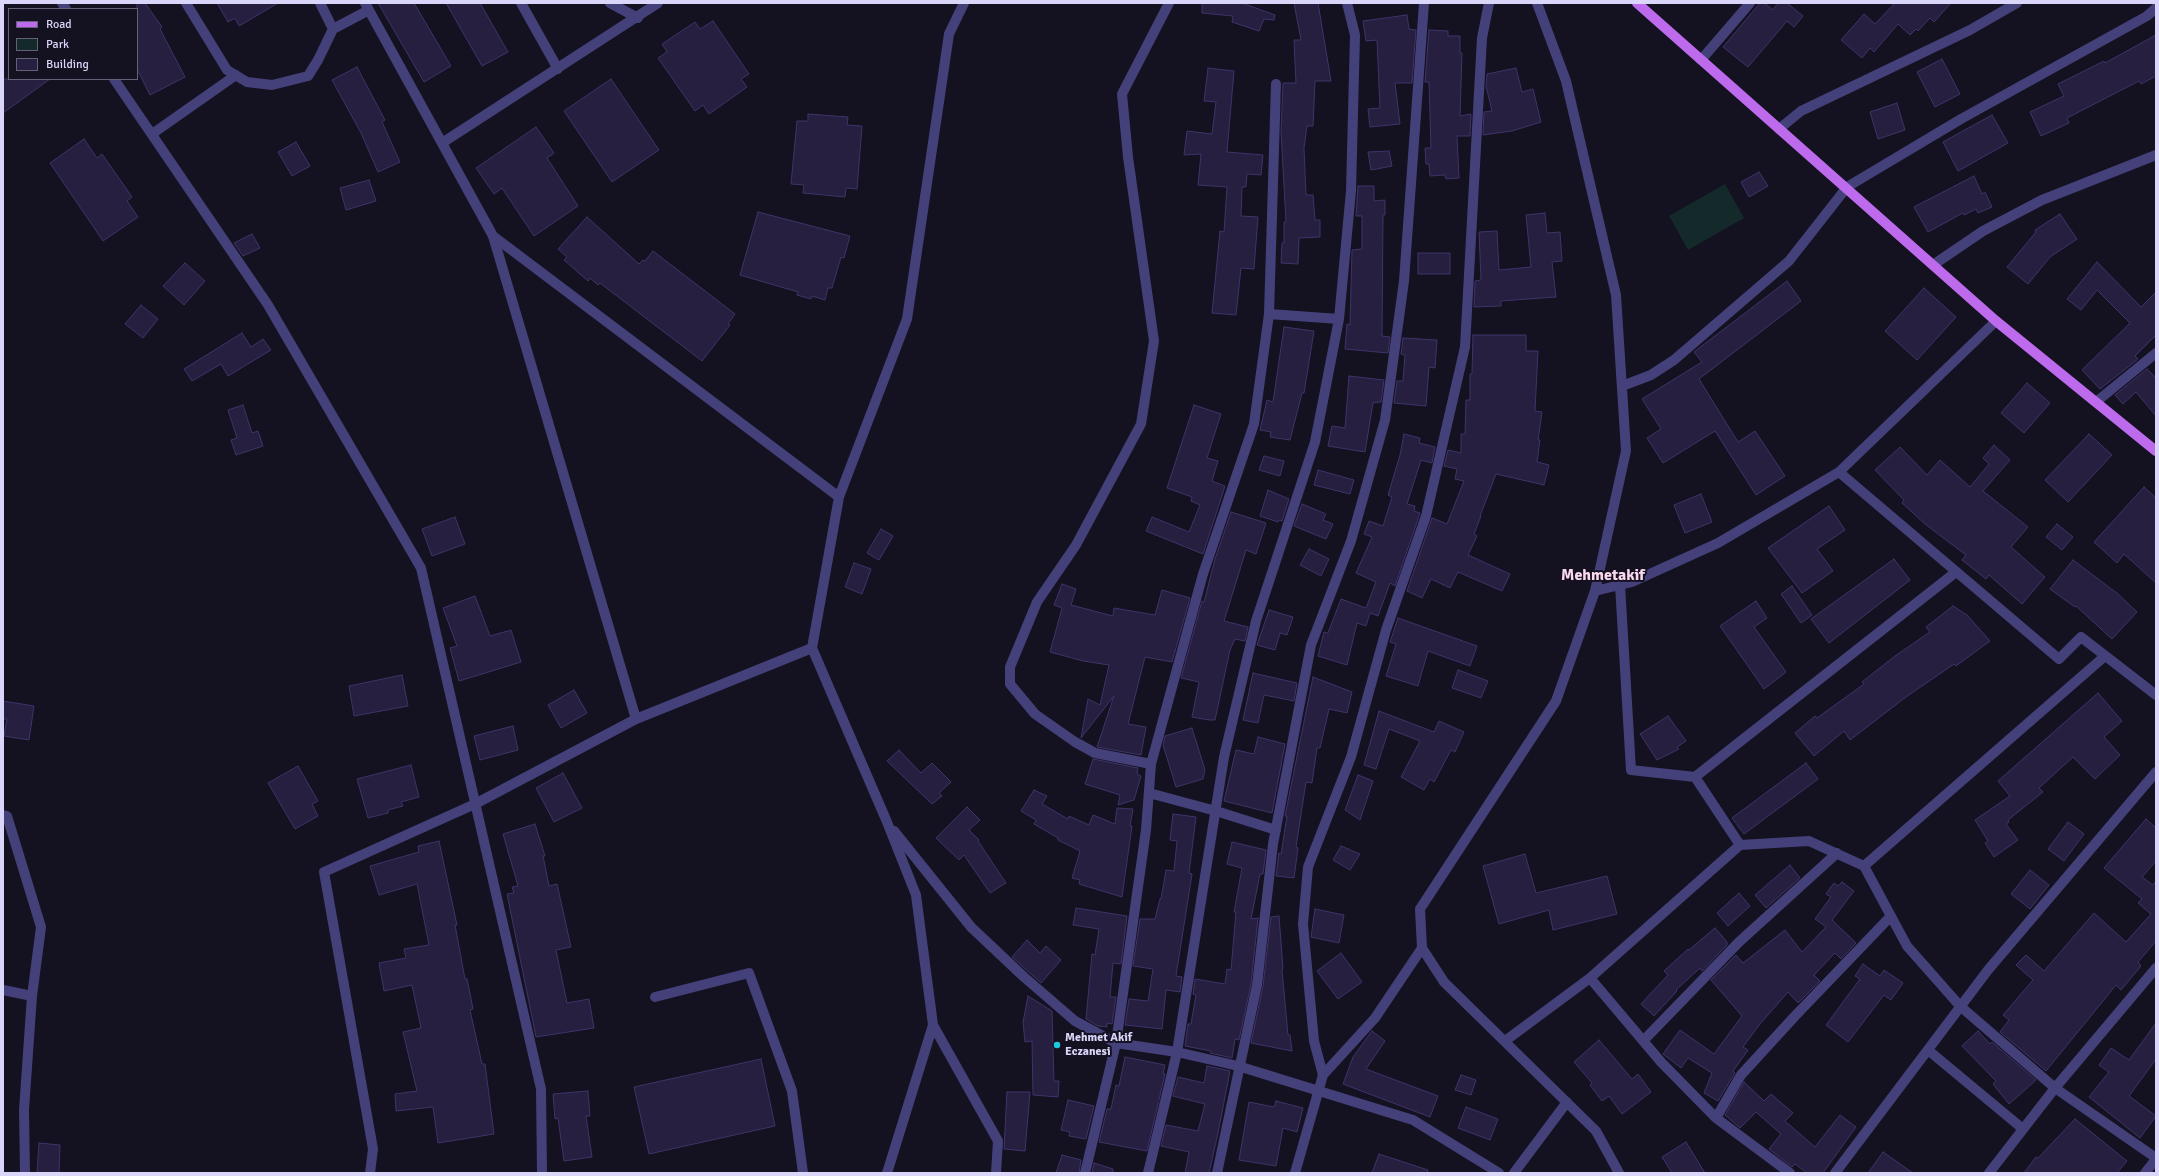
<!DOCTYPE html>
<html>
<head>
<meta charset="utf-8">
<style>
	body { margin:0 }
	#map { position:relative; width:2159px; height:1176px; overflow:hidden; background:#141121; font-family:Signika,sans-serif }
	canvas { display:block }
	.frame { position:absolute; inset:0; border:4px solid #dad6fa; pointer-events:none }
	.legend { position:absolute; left:8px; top:8px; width:130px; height:72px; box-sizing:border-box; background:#141121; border:1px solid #636078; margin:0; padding:5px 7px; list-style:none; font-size:12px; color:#dad6fa }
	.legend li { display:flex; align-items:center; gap:8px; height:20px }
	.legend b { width:20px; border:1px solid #636078 }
</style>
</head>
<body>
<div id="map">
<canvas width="2159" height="1176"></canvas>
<div class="frame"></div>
<ul class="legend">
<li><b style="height:5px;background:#bd6bec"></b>Road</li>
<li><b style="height:11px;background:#142a2a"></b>Park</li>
<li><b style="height:11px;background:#261f40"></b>Building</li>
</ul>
</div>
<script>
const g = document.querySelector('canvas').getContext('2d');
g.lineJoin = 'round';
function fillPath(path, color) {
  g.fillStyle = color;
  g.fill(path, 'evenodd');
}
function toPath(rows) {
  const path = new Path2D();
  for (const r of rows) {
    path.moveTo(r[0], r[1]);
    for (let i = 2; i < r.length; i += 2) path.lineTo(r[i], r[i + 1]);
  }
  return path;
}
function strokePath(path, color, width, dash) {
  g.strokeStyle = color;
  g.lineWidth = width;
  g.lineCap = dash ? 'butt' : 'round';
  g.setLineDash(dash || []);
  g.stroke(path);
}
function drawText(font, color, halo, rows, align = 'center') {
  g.font = font + ' Signika,sans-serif';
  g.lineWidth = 4;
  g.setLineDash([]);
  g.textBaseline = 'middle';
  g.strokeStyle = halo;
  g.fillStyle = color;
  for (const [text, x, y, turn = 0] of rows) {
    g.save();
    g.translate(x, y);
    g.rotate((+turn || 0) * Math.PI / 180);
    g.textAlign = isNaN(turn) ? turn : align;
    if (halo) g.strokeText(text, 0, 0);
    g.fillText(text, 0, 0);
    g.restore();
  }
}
const green = toPath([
	[1725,184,1744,218,1688,250,1669,216]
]);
const building = toPath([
	[137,3,145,3,162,27,160,29,185,77,150,95,137,69,137,3],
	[217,3,278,3,239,26,235,18,228,22,217,3],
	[378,3,414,3,451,66,424,82,378,3],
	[446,3,480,3,508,52,482,66,446,3],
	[1202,3,1242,3,1275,15,1274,20,1264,19,1259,31,1232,22,1233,16,1202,13,1202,3],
	[1294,3,1318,3,1331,81,1315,81,1313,126,1307,126,1304,148,1306,195,1313,195,1315,220,1320,220,1320,237,1299,238,1298,264,1281,263,1282,243,1284,243,1284,222,1286,222,1281,132,1283,83,1296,83,1294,40,1301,40,1294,3],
	[1760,3,1764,3,1773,10,1778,3,1787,3,1803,16,1794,27,1787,21,1748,67,1723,47,1760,3],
	[1895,3,1951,3,1934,22,1930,18,1918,31,1916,29,1910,35,1898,24,1874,52,1870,48,1862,58,1841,40,1864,14,1875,24,1895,3],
	[1407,15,1409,29,1416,30,1412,83,1395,83,1400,124,1370,127,1368,109,1380,108,1377,40,1366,41,1363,21,1407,15],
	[713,21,749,74,741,79,747,87,709,114,703,105,695,111,658,58,667,52,662,44,695,22,700,29,713,21],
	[1429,30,1448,31,1448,36,1460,36,1460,53,1462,53,1460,116,1471,114,1470,136,1457,136,1459,178,1446,179,1445,175,1430,176,1429,164,1426,164,1425,148,1431,148,1429,82,1425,82,1429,30],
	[2156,35,2156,76,2141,84,2139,81,2067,118,2069,123,2041,136,2030,112,2064,96,2058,84,2104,61,2105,63,2156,35],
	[1942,59,1960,94,1935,107,1917,72,1942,59],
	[357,67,385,120,382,122,400,162,378,172,361,133,332,80,357,67],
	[1208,68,1234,71,1227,152,1263,155,1261,175,1247,174,1246,187,1242,187,1241,216,1258,217,1254,269,1241,268,1236,315,1212,313,1220,231,1224,232,1227,187,1198,185,1201,154,1184,155,1187,131,1212,134,1216,102,1204,101,1208,68],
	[1516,68,1522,92,1533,89,1541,122,1512,131,1483,135,1484,112,1492,111,1486,86,1487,74,1516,68],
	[3,79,50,79,3,113,3,79],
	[611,79,659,150,612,182,564,111,611,79],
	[1897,103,1905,130,1878,139,1870,112,1897,103],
	[808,114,848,117,847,125,862,126,857,189,846,188,845,197,803,193,804,185,791,184,797,121,808,121,808,114],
	[1992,115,2008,143,1958,171,1943,142,1992,115],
	[536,127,554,153,547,158,578,206,534,236,502,188,494,194,476,168,536,127],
	[84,139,97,158,102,154,132,197,127,201,138,217,103,241,50,163,84,139],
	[296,142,310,166,292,176,278,152,296,142],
	[1389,151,1392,166,1371,170,1368,152,1389,151],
	[1759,172,1768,186,1749,197,1741,182,1759,172],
	[1974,176,1982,194,1985,192,1992,207,1978,213,1976,209,1964,215,1963,213,1928,232,1914,207,1974,176],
	[369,180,376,201,346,210,340,188,369,180],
	[1358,186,1374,186,1374,201,1385,200,1385,215,1383,215,1382,336,1390,337,1388,353,1345,349,1347,324,1350,325,1352,250,1362,249,1362,216,1356,216,1358,186],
	[758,212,850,236,844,258,841,257,832,288,828,288,825,300,812,296,811,299,797,295,798,292,740,275,758,212],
	[1545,213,1547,233,1560,232,1562,261,1552,262,1556,297,1501,301,1501,306,1474,307,1475,281,1481,280,1479,232,1497,231,1499,270,1531,267,1526,215,1545,213],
	[2060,214,2077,239,2050,257,2028,284,2007,267,2036,232,2035,230,2060,214],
	[587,217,639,264,643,260,645,261,653,251,735,314,728,324,730,325,702,361,600,283,598,285,590,278,588,281,564,260,567,257,558,249,587,217],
	[252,234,260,248,243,256,234,243,252,234],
	[1418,253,1450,253,1450,274,1418,274,1418,253],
	[2097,262,2141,307,2156,292,2156,335,2135,356,2138,359,2100,389,2082,370,2130,323,2097,290,2081,310,2067,299,2097,262],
	[185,263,205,281,184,305,163,286,185,263],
	[1787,281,1801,301,1699,379,1738,442,1755,431,1785,476,1756,495,1715,431,1663,463,1647,438,1661,429,1642,399,1702,362,1694,352,1787,281],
	[1924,288,1956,317,1917,360,1885,331,1924,288],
	[141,305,158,319,143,338,125,324,141,305],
	[1284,327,1314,331,1304,393,1302,393,1290,440,1270,437,1271,432,1260,430,1267,400,1273,402,1284,327],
	[242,333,251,347,263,339,271,350,228,376,221,364,192,381,184,369,242,333],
	[1473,335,1526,335,1526,351,1538,351,1535,411,1542,412,1538,440,1540,440,1537,462,1549,465,1544,485,1496,474,1480,516,1481,516,1474,534,1477,536,1468,555,1510,574,1502,591,1458,572,1450,588,1431,579,1422,598,1407,591,1432,518,1447,524,1464,481,1455,479,1457,469,1444,466,1448,450,1461,453,1461,434,1465,434,1466,400,1470,400,1470,374,1472,374,1473,335],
	[1403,338,1437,340,1435,368,1429,367,1426,406,1394,403,1397,381,1403,381,1405,355,1401,354,1403,338],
	[2147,369,2156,378,2156,416,2136,392,2123,404,2115,395,2147,369],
	[1349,376,1384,380,1381,402,1373,403,1365,452,1328,446,1332,426,1345,428,1349,376],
	[2027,383,2050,403,2024,433,2001,413,2027,383],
	[243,405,252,433,258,431,263,446,236,455,231,440,237,438,228,410,243,405],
	[1194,405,1221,414,1207,458,1218,461,1212,481,1225,486,1203,554,1146,531,1152,517,1189,532,1200,505,1191,501,1192,497,1167,488,1194,405],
	[1404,434,1420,438,1419,443,1435,447,1432,463,1421,460,1407,504,1415,506,1414,511,1420,513,1395,586,1390,583,1378,616,1370,613,1366,626,1357,623,1347,665,1318,656,1324,632,1328,633,1341,599,1366,608,1376,582,1356,573,1372,537,1364,534,1369,521,1383,526,1392,497,1388,495,1400,455,1404,434],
	[2089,434,2112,455,2068,502,2045,480,2089,434],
	[1994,445,2010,460,1983,491,2028,527,2011,547,2045,577,2022,604,1989,575,1986,579,1962,560,1966,555,1925,524,1902,503,1904,500,1875,470,1900,447,1927,475,1940,460,1970,487,1989,464,1983,458,1994,445],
	[1264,456,1284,461,1280,476,1259,470,1264,456],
	[1318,470,1354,480,1350,494,1314,485,1318,470],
	[2144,487,2156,498,2156,583,2124,554,2117,563,2094,542,2144,487],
	[1268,490,1289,499,1282,521,1279,520,1278,522,1260,516,1268,490],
	[1701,494,1712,522,1685,533,1674,505,1701,494],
	[1302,504,1326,514,1323,520,1333,524,1326,539,1294,526,1302,504],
	[1829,506,1845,530,1817,549,1833,571,1802,593,1768,548,1829,506],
	[1231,512,1266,523,1256,554,1246,550,1224,621,1248,627,1245,641,1235,639,1230,650,1215,720,1209,720,1192,717,1199,682,1181,678,1202,601,1204,602,1215,559,1231,512],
	[455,517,465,544,432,556,422,529,455,517],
	[2057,524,2073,537,2062,550,2046,537,2057,524],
	[881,529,893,536,879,560,867,553,881,529],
	[1309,549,1329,559,1321,576,1300,565,1309,549],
	[1894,559,1910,580,1829,643,1811,619,1894,559],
	[2073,560,2118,594,2137,612,2112,639,2076,606,2075,607,2050,589,2073,560],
	[854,563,871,569,862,594,845,587,854,563],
	[1062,584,1076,589,1071,605,1113,616,1114,608,1155,615,1162,590,1190,598,1172,662,1145,657,1128,724,1146,727,1141,755,1097,747,1114,696,1081,738,1088,699,1100,705,1109,665,1083,661,1050,652,1062,608,1054,605,1062,584],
	[1792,586,1812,615,1801,623,1781,594,1792,586],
	[475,596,490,636,511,630,521,662,459,681,450,648,457,646,443,608,475,596],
	[1756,601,1767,618,1754,627,1786,672,1764,689,1720,626,1756,601],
	[1953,606,1967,615,1990,641,1956,666,1954,664,1906,697,1850,740,1844,731,1814,756,1795,733,1815,716,1817,718,1864,684,1862,682,1895,656,1930,632,1926,627,1953,606],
	[1269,610,1293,617,1287,635,1280,633,1275,650,1257,645,1269,610],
	[1398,618,1477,646,1470,666,1428,651,1418,686,1386,676,1396,644,1390,642,1398,618],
	[1458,670,1488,681,1481,698,1452,688,1458,670],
	[1253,673,1297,683,1294,701,1264,695,1258,723,1243,720,1253,673],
	[402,675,408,706,354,716,349,686,402,675],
	[1313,677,1352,692,1347,713,1329,709,1320,748,1317,748,1312,783,1306,782,1296,847,1298,848,1294,878,1276,876,1279,853,1281,854,1287,816,1285,816,1313,677],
	[574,690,587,713,561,728,548,705,574,690],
	[2098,693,2122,721,2104,737,2120,755,2095,779,2073,757,2039,788,2043,792,2008,820,2009,822,2006,824,2018,840,1994,857,1985,843,1988,841,1975,820,2010,796,1998,781,2098,693],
	[3,701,34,706,29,740,4,736,7,719,3,719,3,701],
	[1379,711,1434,732,1439,721,1464,732,1455,752,1451,750,1434,782,1430,779,1424,790,1401,777,1420,741,1389,729,1376,769,1364,765,1379,711],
	[1668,716,1686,741,1677,747,1679,749,1657,760,1640,734,1668,716],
	[513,726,518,750,480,760,474,736,513,726],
	[1192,728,1205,770,1203,779,1176,787,1163,745,1165,736,1192,728],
	[1258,737,1285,744,1272,813,1224,801,1236,750,1254,754,1258,737],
	[899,750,921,773,932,763,951,782,939,793,942,796,932,804,887,761,899,750],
	[1093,759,1138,768,1137,774,1141,776,1134,800,1118,805,1120,795,1085,784,1093,759],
	[1806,763,1818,779,1744,834,1732,818,1806,763],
	[411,765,419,797,401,802,403,806,388,810,388,813,368,818,357,779,411,765],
	[298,766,318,801,312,804,318,816,295,829,268,783,298,766],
	[563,773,582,808,554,822,536,788,563,773],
	[1358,775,1373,781,1360,820,1345,810,1358,775],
	[1034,790,1047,796,1042,804,1068,819,1069,816,1089,825,1093,815,1115,824,1117,808,1133,809,1130,826,1132,826,1122,897,1079,884,1080,880,1072,878,1080,851,1058,840,1058,838,1034,824,1036,820,1021,811,1034,790],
	[967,807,980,820,969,830,979,840,978,841,1006,883,990,893,964,855,959,860,936,838,967,807],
	[1173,814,1196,817,1189,873,1192,874,1176,976,1182,977,1180,992,1166,990,1162,1029,1125,1025,1129,999,1148,1001,1153,969,1133,966,1140,919,1155,919,1160,899,1161,899,1166,870,1174,871,1177,841,1170,840,1173,814],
	[2146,819,2156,828,2156,861,2142,877,2153,885,2156,881,2156,941,2138,962,2141,966,2121,990,2116,985,2046,1071,2000,1032,2009,1020,2003,1015,2033,980,2016,965,2026,955,2044,971,2094,913,2126,942,2151,914,2138,903,2142,899,2104,868,2146,819],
	[2068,822,2084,834,2064,861,2048,849,2068,822],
	[535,824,545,856,543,856,549,886,557,884,571,947,556,950,567,1003,589,999,594,1028,536,1037,507,894,514,893,512,887,518,886,503,834,535,824],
	[439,841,457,925,455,925,465,979,467,979,473,1009,470,1010,482,1064,485,1064,494,1134,438,1143,433,1107,396,1111,395,1094,417,1091,403,1032,421,1028,412,985,384,991,379,963,406,958,404,949,429,945,417,884,379,895,370,866,419,852,418,846,439,841],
	[1232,842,1266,850,1263,874,1260,874,1251,919,1258,918,1251,984,1239,1040,1235,1039,1232,1058,1210,1053,1211,1051,1185,1046,1188,1024,1191,1024,1196,995,1193,994,1195,979,1225,984,1227,969,1231,970,1236,912,1234,912,1242,868,1227,864,1232,842],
	[1341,846,1360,854,1350,870,1333,860,1341,846],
	[1525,854,1536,893,1607,876,1617,914,1553,930,1549,910,1499,924,1483,866,1525,854],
	[1790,865,1800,878,1766,908,1755,895,1790,865],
	[2030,870,2049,885,2030,909,2011,894,2030,870],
	[1842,882,1854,891,1832,920,1856,943,1841,959,1835,953,1814,975,1820,981,1798,1003,1788,992,1760,1024,1743,1047,1748,1050,1733,1071,1735,1073,1718,1101,1704,1093,1712,1073,1688,1058,1681,1068,1663,1054,1680,1030,1714,1054,1742,1016,1711,980,1736,955,1743,963,1785,930,1802,952,1826,927,1815,919,1831,897,1826,894,1834,883,1838,886,1842,882],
	[1739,893,1750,906,1728,926,1717,913,1739,893],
	[1076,908,1127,916,1121,964,1113,963,1110,997,1116,997,1112,1024,1107,1023,1107,1027,1098,1026,1086,1019,1092,954,1095,955,1099,929,1073,925,1076,908],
	[1315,909,1344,915,1339,943,1311,937,1315,909],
	[1279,916,1283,969,1282,970,1288,1035,1290,1035,1292,1051,1251,1043,1263,986,1271,917,1279,916],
	[1715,928,1727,942,1727,945,1702,971,1700,968,1676,990,1677,991,1654,1016,1641,1004,1668,975,1664,971,1688,949,1689,950,1715,928],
	[1027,940,1040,953,1046,946,1061,960,1041,983,1012,957,1027,940],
	[1341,953,1362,982,1338,999,1317,971,1341,953],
	[1863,964,1880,976,1884,970,1903,983,1891,1000,1884,995,1848,1042,1826,1025,1860,979,1855,976,1863,964],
	[1028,996,1052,1011,1054,1081,1059,1081,1058,1097,1033,1095,1032,1041,1025,1042,1023,1022,1028,996],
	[2156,1023,2156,1059,2129,1096,2156,1116,2140,1138,2089,1097,2109,1072,2099,1065,2111,1048,2129,1060,2156,1023],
	[1372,1031,1385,1041,1366,1069,1438,1096,1430,1117,1343,1084,1353,1057,1372,1031],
	[1978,1031,1990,1044,1992,1042,2036,1080,2009,1104,1993,1084,1996,1081,1962,1046,1978,1031],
	[1599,1040,1632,1079,1638,1074,1651,1092,1622,1114,1609,1096,1602,1101,1590,1085,1592,1083,1574,1062,1599,1040],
	[1125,1057,1165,1065,1163,1074,1165,1074,1147,1151,1099,1142,1107,1109,1111,1109,1116,1085,1119,1086,1125,1057],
	[761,1059,775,1126,649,1154,634,1087,761,1059],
	[1207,1066,1230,1071,1218,1133,1209,1173,1185,1173,1189,1152,1161,1146,1166,1125,1198,1131,1205,1104,1173,1096,1178,1077,1204,1083,1207,1066],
	[1461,1075,1476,1080,1471,1095,1455,1090,1461,1075],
	[1744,1082,1764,1101,1771,1094,1793,1113,1785,1121,1815,1147,1840,1115,1856,1127,1823,1173,1807,1173,1795,1164,1792,1167,1769,1149,1781,1134,1756,1112,1740,1128,1725,1115,1744,1082],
	[588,1091,590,1116,586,1116,592,1157,564,1161,558,1118,555,1119,553,1094,588,1091],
	[1007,1092,1030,1092,1025,1151,1004,1149,1007,1092],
	[1068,1100,1094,1106,1086,1139,1069,1136,1070,1132,1061,1130,1068,1100],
	[1276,1101,1303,1108,1297,1132,1283,1128,1276,1166,1239,1160,1249,1102,1274,1107,1276,1101],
	[1466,1107,1498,1119,1490,1140,1458,1128,1466,1107],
	[2075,1119,2127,1161,2117,1173,2024,1173,2036,1157,2038,1158,2075,1119],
	[1686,1142,1705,1173,1672,1173,1662,1157,1686,1142],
	[39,1143,60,1145,59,1173,37,1173,39,1143],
	[1883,1152,1913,1173,1868,1173,1883,1152],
	[1379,1154,1428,1170,1427,1173,1372,1173,1379,1154],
	[1062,1155,1081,1160,1079,1173,1056,1173,1062,1155],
	[1094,1163,1113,1169,1113,1173,1092,1173,1094,1163]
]);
const minor = toPath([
	[62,3,66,9],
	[186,3,227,70,247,82,272,85,308,76,318,60,333,29,320,3],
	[365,3,493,236,839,497],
	[521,3,558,69],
	[610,3,638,18],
	[1537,3,1566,81,1616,295,1626,451,1595,591,1556,701,1420,909,1422,948,1444,982,1596,1131,1619,1173],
	[333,29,369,10],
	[1701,60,1750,3],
	[114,79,268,305,421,568,541,1089,542,1173],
	[1779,129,1801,111,1970,30,2017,3],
	[152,134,236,75],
	[442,143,658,3],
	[493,236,636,719],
	[1933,265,1983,231,2042,200,2156,155],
	[1269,314,1339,319],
	[1622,386,1651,375,1674,360,1789,261,1847,187,1961,119,2147,16,2156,8],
	[2096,402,2156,353],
	[1839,472,2059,659,2081,637,2156,695],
	[1595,591,1632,582,1718,543,1839,472,1996,321],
	[2105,656,1864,866,1907,946,1960,1006,2055,1088,2156,1158],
	[1151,764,1095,753,1075,742,1035,714,1010,684,1010,667,1037,602,1076,545,1141,424,1154,341,1128,157,1122,94,1169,3],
	[1695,777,1956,572],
	[1149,793,1216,811,1276,830],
	[3,815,7,816,41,927,32,996,24,1110,25,1173],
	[894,831,971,927,1024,977,1075,1021,1116,1043,1177,1052,1238,1066,1413,1120,1499,1173],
	[1740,845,1809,841,1864,866],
	[1590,978,1661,1062,1716,1118,1790,1173],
	[3,990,32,996],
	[655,997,749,973,792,1091,803,1173],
	[933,1025,998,1141,996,1173],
	[1505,1041,1590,978,1740,845,1695,777,1631,770,1620,585],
	[1643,1041,1739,942,1837,853],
	[1928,1050,2023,1129],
	[1323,1075,1375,1018,1422,948],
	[1716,1118,1741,1075,1795,1016,1891,916],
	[370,1173,373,1149,324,872,475,804,636,719,812,648],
	[887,1173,933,1025,916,895,887,822,812,648,839,497,907,319,949,34,964,3],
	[1085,1173,1116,1043,1146,830,1151,764,1203,574,1254,424,1269,314,1276,84],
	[1148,1173,1177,1052,1224,757,1256,621,1315,442,1339,319,1351,191,1355,35,1347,3],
	[1217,1173,1257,985,1273,844,1311,645,1351,541,1385,420,1404,281,1424,3],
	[1295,1173,1323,1075,1314,1041,1303,924,1308,867,1351,757,1386,630,1426,516,1465,347,1482,38,1489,3],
	[1514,1173,1567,1102],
	[1835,1173,1988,970,2156,772],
	[1989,1173,2055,1088,2156,968],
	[2145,1173,2156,1159]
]);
const major = toPath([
	[1637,3,1996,321,2156,451]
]);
const markers = [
	[1057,1045,4,"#1dc9de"]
];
const poiNames = [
	["Mehmet Akif",1065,1038],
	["Eczanesi",1065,1052]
];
const districtNames = [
	["Mehmetakif",1603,576]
];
fillPath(green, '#142a2a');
fillPath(building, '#261f40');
strokePath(building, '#3f3469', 1);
strokePath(minor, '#44417a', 10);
strokePath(major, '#bd6bec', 10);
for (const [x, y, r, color] of markers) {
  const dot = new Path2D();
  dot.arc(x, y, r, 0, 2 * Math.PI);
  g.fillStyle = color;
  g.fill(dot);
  strokePath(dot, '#141121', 1.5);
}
drawText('bold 12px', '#dad6fa', '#141121', poiNames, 'left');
drawText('bold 16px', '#fad8ed', '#141121', districtNames);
</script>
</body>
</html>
